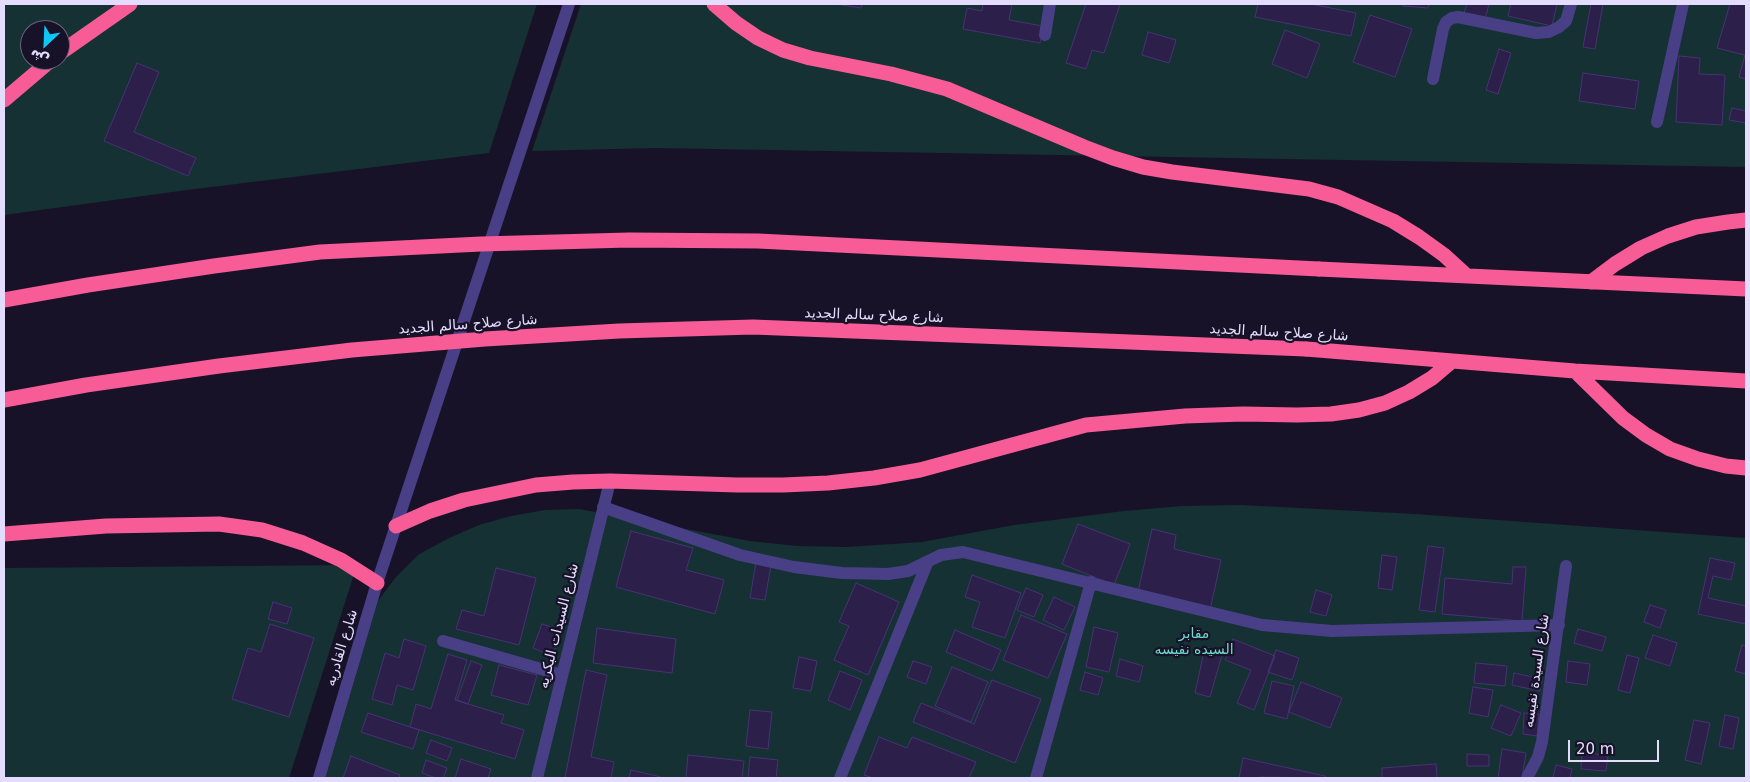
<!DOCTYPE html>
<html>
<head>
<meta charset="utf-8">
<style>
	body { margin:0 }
	#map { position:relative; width:1750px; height:782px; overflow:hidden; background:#181229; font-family:"DejaVu Sans","Noto Naskh Arabic",sans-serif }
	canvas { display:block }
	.frame { position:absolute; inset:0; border:5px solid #e3dcfd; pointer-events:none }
	.north { position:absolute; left:20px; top:20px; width:50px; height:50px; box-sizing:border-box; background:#181229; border:1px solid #69637e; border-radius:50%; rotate:205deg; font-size:14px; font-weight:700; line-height:20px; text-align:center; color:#e3dcfd }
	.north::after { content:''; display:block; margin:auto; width:18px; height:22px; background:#10c6f5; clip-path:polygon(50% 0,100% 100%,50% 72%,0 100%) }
	.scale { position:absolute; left:1568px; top:740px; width:91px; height:22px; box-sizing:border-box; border:2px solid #e3dcfd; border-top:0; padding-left:6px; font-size:15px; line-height:18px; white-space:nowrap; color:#e3dcfd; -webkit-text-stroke:4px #181229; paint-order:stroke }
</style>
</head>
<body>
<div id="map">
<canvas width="1750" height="782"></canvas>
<div class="frame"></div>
<div class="north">ش</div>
<div class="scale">20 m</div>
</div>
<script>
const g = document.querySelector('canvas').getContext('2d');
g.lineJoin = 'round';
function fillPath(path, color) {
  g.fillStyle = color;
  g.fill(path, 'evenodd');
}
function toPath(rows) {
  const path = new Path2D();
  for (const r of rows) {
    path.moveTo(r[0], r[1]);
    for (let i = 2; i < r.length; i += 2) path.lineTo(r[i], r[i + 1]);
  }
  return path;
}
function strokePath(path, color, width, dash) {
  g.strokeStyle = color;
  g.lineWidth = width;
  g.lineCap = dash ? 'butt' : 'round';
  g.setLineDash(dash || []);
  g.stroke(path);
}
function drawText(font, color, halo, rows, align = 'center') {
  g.font = font + ' "DejaVu Sans","Noto Naskh Arabic",sans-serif';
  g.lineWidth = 4.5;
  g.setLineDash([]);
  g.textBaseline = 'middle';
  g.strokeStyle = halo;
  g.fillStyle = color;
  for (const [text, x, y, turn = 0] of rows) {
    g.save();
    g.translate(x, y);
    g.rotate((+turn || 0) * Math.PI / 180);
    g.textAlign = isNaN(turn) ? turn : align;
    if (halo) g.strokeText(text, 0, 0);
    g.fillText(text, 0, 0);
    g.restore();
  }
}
const green = toPath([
	[4,4,537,4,489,153,187,190,4,215],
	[30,30,60,30,60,60,30,60],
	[581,4,1746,4,1746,167,656,148,532,151],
	[1241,505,1415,514,1746,538,1746,778,325,778,378,601,396,577,418,555,447,539,479,525,511,516,545,510,579,509,750,541,798,546,847,547,922,542,1014,525,1124,511,1182,506],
	[357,565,289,778,4,778,4,568]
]);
const building = toPath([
	[836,4,862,4,861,8,836,4],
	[983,4,1012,4,1009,20,1043,26,1040,43,963,29,967,8,982,11,983,4],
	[1086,4,1120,4,1104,53,1092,50,1086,69,1066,63,1086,4],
	[1258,4,1311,4,1356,13,1351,36,1255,17,1258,4],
	[1403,4,1429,4,1428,8,1403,6,1403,4],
	[1467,4,1489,4,1485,19,1464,13,1467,4],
	[1511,4,1557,4,1552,26,1508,16,1511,4],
	[1591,4,1603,4,1595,49,1583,47,1591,4],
	[1730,4,1746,4,1746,79,1739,77,1745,55,1717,48,1730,4],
	[1370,15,1412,29,1395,77,1353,62,1370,15],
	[1285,30,1320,44,1307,78,1272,64,1285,30],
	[1148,32,1176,40,1169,63,1142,55,1148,32],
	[1499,49,1511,53,1498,94,1486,90,1499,49],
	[1679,56,1700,58,1699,74,1725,75,1722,125,1676,122,1679,56],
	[137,63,159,72,134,132,196,158,188,176,104,141,137,63],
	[1583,73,1639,81,1635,109,1579,101,1583,73],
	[1732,108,1746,111,1746,123,1729,120,1732,108],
	[1078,524,1130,544,1114,585,1062,564,1078,524],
	[1152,529,1176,535,1174,549,1221,560,1210,610,1138,592,1152,529],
	[631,531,693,548,686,570,724,580,715,614,616,587,631,531],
	[1428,546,1444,548,1435,612,1419,610,1428,546],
	[1382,555,1397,557,1392,590,1378,588,1382,555],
	[1710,558,1735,563,1731,580,1713,576,1708,598,1746,606,1746,624,1698,614,1710,558],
	[756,562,771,565,765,600,750,598,756,562],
	[1513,567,1526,567,1522,621,1442,614,1445,578,1512,584,1513,567],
	[496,568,536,578,519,645,456,629,462,610,484,616,496,568],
	[972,575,1021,593,1005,638,972,627,980,602,965,597,972,575],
	[856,583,899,602,868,675,834,660,849,626,839,622,856,583],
	[1026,588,1043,595,1034,617,1017,610,1026,588],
	[1316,590,1332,595,1326,616,1310,612,1316,590],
	[1054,597,1075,607,1064,630,1043,620,1054,597],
	[273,602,292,608,287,624,268,619,273,602],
	[1650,605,1666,610,1660,628,1644,622,1650,605],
	[1021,615,1067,634,1048,678,1003,660,1021,615],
	[270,624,314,638,289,717,232,699,248,648,261,652,270,624],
	[542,624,562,631,552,656,533,648,542,624],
	[1094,627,1118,633,1109,672,1086,667,1094,627],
	[597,628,676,639,672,673,593,663,597,628],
	[1578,629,1606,637,1602,651,1574,643,1578,629],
	[955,630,1001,650,992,671,946,652,955,630],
	[1653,635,1677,643,1670,666,1645,658,1653,635],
	[404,639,426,646,413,690,397,685,392,705,372,699,385,653,399,658,404,639],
	[1233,639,1275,656,1254,710,1237,703,1251,670,1225,660,1233,639],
	[1742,645,1746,646,1746,674,1735,671,1742,645],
	[1205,647,1223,651,1210,697,1195,693,1205,647],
	[1276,650,1299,658,1292,680,1268,672,1276,650],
	[448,654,467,660,455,700,504,715,501,723,524,730,515,759,410,727,416,704,431,709,448,654],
	[1627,655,1639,658,1630,693,1618,690,1627,655],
	[799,657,817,661,811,691,793,688,799,657],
	[1120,659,1143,666,1139,682,1116,676,1120,659],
	[471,661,482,665,468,704,457,700,471,661],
	[913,661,932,667,926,684,907,677,913,661],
	[1568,661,1590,664,1587,685,1566,682,1568,661],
	[1476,663,1507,666,1505,686,1474,683,1476,663],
	[499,665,537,675,528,705,491,695,499,665],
	[952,667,988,682,971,722,935,706,952,667],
	[586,670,607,675,591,757,614,762,611,778,565,778,586,670],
	[840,671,862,680,850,710,828,700,840,671],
	[1085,672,1103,678,1098,695,1080,690,1085,672],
	[1514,673,1542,679,1540,691,1512,685,1514,673],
	[992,680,1041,699,1015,763,913,722,921,703,974,724,992,680],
	[1272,681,1294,686,1287,719,1264,713,1272,681],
	[1301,682,1342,698,1330,728,1289,712,1301,682],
	[1473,687,1493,690,1488,717,1469,713,1473,687],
	[1501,705,1521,713,1511,736,1491,728,1501,705],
	[750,710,772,712,768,749,746,746,750,710],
	[368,713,419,730,413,749,361,732,368,713],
	[1524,713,1539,714,1537,736,1523,734,1524,713],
	[1725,715,1739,718,1733,749,1719,746,1725,715],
	[1694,720,1710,723,1701,764,1685,760,1694,720],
	[879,737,907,748,912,737,976,762,969,778,873,778,864,775,879,737],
	[431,740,452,748,447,761,426,753,431,740],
	[1502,749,1526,753,1522,778,1498,778,1502,749],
	[1582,753,1608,755,1606,771,1581,769,1582,753],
	[1467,754,1489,755,1489,766,1467,766,1467,754],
	[688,755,744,761,742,778,686,778,688,755],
	[351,756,400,775,399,778,343,778,351,756],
	[750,757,778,760,776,778,748,778,750,757],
	[1243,758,1325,776,1325,778,1260,777,1260,778,1239,778,1243,758],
	[461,759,491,769,488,778,455,778,461,759],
	[426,760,447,768,443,778,436,778,422,773,426,760],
	[1436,764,1437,778,1382,778,1382,768,1436,764],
	[1556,765,1572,769,1570,778,1553,778,1556,765],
	[631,770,661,777,661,778,629,778,631,770]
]);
const minor = toPath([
	[1045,35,1050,4],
	[1433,79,1443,29,1446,22,1452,18,1458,17,1536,33,1549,32,1559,27,1566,21,1571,4],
	[1657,122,1683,4],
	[603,507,740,555,794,567,842,573,888,574,908,571,941,555,963,552,1262,625,1332,631,1559,625],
	[443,641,562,675],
	[319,778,377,583,569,4],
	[537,778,610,481],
	[840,778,928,561],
	[1036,778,1091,582],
	[1527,778,1538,757,1542,742,1566,566]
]);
const highway = toPath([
	[714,4,736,23,758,38,783,50,810,58,891,74,947,89,1084,147,1113,158,1143,167,1172,172,1309,189,1338,197,1393,221,1419,237,1444,255,1467,276],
	[60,53,130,4],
	[4,100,51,60],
	[1319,269,1746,289],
	[1591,282,1615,264,1641,248,1668,236,1696,227,1728,222,1746,220],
	[1306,349,1575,371,1746,381],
	[1575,371,1623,418,1646,435,1670,449,1698,459,1726,466,1746,468],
	[396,526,430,511,464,500,536,485,573,482,610,481,737,485,783,485,828,483,874,478,920,470,1086,425,1185,416,1243,414,1297,415,1331,414,1359,410,1385,403,1409,392,1432,378,1452,361],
	[4,534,106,526,219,524,262,530,303,543,341,560,377,583]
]);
const highwayBridge = toPath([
	[4,300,88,285,214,266,320,252,481,244,629,240,758,241,1319,269],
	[4,400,86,385,219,366,352,350,485,339,619,331,753,327,1306,349]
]);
const streetNames = [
	["شارع صلاح سالم الجديد",874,316,2],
	["شارع صلاح سالم الجديد",468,325,-4],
	["شارع صلاح سالم الجديد",1279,333,3],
	["شارع السيدات البكريه",559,626,-76],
	["شارع القادريه",342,648,-73],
	["شارع السيدة نفيسه",1537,671,-82]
];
const parkNames = [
	["مقابر",1194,634],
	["السيده نفيسه",1194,650]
];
fillPath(green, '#153133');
fillPath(building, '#2c1f49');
strokePath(building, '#463274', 1);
strokePath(minor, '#493f86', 12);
strokePath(highway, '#f85c96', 15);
strokePath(highwayBridge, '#f85c96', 15);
drawText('14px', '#e3dcfd', '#181229', streetNames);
drawText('14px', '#69dccb', '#181229', parkNames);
</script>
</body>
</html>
